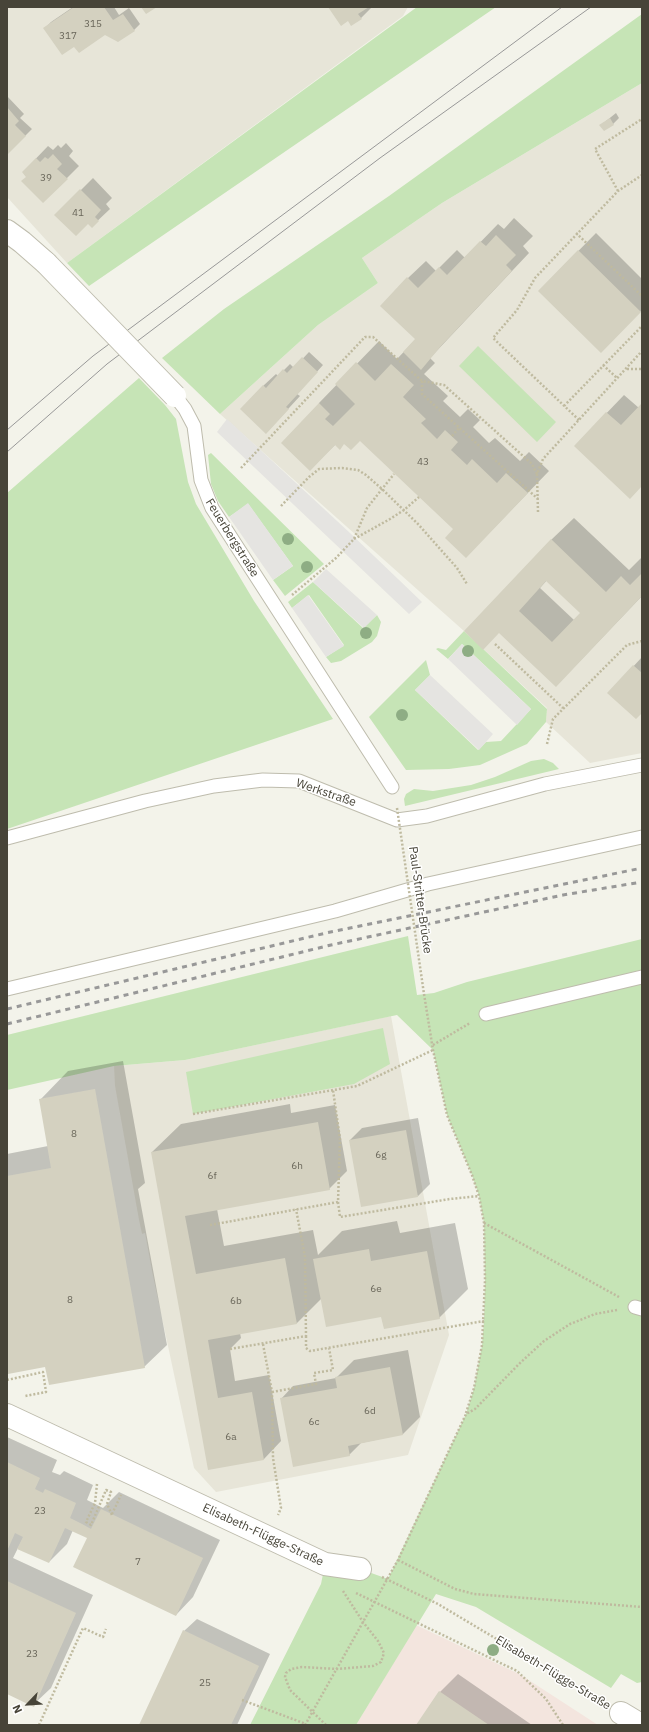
<!DOCTYPE html>
<html>
<head>
<meta charset="utf-8">
<style>
	body { margin:0 }
	#map { position:relative; width:649px; height:1732px; overflow:hidden; background:#f3f3ea; font-family:"IBM Plex Sans",sans-serif }
	canvas { display:block }
	.frame { position:absolute; inset:0; border:8px solid #474438; pointer-events:none }
	.north { position:absolute; left:8px; top:1684px; width:40px; height:40px; -webkit-text-stroke:3px #fff; paint-order:stroke; rotate:245deg; font-size:11px; font-weight:700; line-height:16px; text-align:center; color:#474438 }
	.north::after { content:''; display:block; margin:auto; width:14px; height:18px; background:#474438; clip-path:polygon(50% 0,100% 100%,50% 72%,0 100%) }
</style>
</head>
<body>
<div id="map">
<canvas width="649" height="1732"></canvas>
<div class="frame"></div>
<div class="north">N</div>
</div>
<script>
const g = document.querySelector('canvas').getContext('2d');
g.lineJoin = 'round';
function fillPath(path, color) {
  g.fillStyle = color;
  g.fill(path, 'evenodd');
}
function toPath(rows) {
  const path = new Path2D();
  for (const r of rows) {
    path.moveTo(r[0], r[1]);
    for (let i = 2; i < r.length; i += 2) path.lineTo(r[i], r[i + 1]);
  }
  return path;
}
function strokePath(path, color, width, dash) {
  g.strokeStyle = color;
  g.lineWidth = width;
  g.lineCap = dash ? 'butt' : 'round';
  g.setLineDash(dash || []);
  g.stroke(path);
}
function drawText(font, color, halo, rows, align = 'center') {
  g.font = font + ' "IBM Plex Sans",sans-serif';
  g.lineWidth = 3;
  g.setLineDash([]);
  g.textBaseline = 'middle';
  g.strokeStyle = halo;
  g.fillStyle = color;
  for (const [text, x, y, turn = 0] of rows) {
    g.save();
    g.translate(x, y);
    g.rotate((+turn || 0) * Math.PI / 180);
    g.textAlign = isNaN(turn) ? turn : align;
    if (halo) g.strokeText(text, 0, 0);
    g.fillText(text, 0, 0);
    g.restore();
  }
}
const residential = toPath([
	[7,7,408,7,403,16,67,263,7,197],
	[642,83,642,753,590,763,546,722,547,708,464,631,220,414,318,325,378,283,362,258,442,203],
	[391,1016,449,1335,408,1455,216,1492,194,1468,152,1271,145,1233,142,1234,139,1220,115,1086,114,1066,185,1060]
]);
const medical = toPath([
	[416,1625,521,1675,598,1725,356,1725]
]);
const green = toPath([
	[417,7,496,7,89,286,67,263],
	[642,14,642,83,442,203,362,258,378,283,318,325,220,414,162,358,224,309,389,196],
	[478,346,556,422,537,442,459,366],
	[139,378,165,405,176,419,188,482,196,504,254,601,333,719,7,829,7,493],
	[211,453,324,564,285,596,273,580,293,566,248,504,229,517,218,501,211,484,208,455],
	[313,582,363,628,377,615,381,622,377,636,372,642,341,661,331,663,326,657,344,645,309,595,292,608,288,602],
	[464,631,547,709,546,722,527,744,480,765,449,769,406,770,369,717,426,660,430,675,415,690,478,750,486,742,501,741,531,709,462,644,448,659,436,649,438,648,446,650],
	[544,759,553,763,559,769,405,806,404,799,406,794,414,789,433,791,471,785,495,777,531,761],
	[408,936,417,995,434,993,467,982,642,939,642,1682,637,1683,621,1674,611,1688,476,1607,436,1594,356,1725,250,1725,321,1584,325,1564,360,1569,388,1579,466,1414,474,1388,482,1345,484,1321,485,1280,484,1223,479,1196,472,1175,447,1115,433,1050,397,1015,185,1060,114,1066,7,1090,7,1035],
	[383,1028,390,1064,354,1084,193,1114,186,1072]
]);
const parking = toPath([
	[227,419,350,533,422,602,409,614,217,432],
	[248,503,293,566,273,580,229,517],
	[326,569,377,615,364,628,313,582],
	[308,595,344,646,326,657,292,608],
	[462,644,531,709,517,725,448,659],
	[430,675,493,734,479,750,415,690]
]);
const shadow = toPath([
	[73,7,114,7,119,15,129,8,140,24,134,30,105,34,45,28,51,22],
	[329,7,372,7,361,18,348,20],
	[7,96,24,114,20,118,32,129,7,154],
	[616,113,619,118,613,124,601,125],
	[66,143,73,151,69,156,79,166,43,202,23,172,48,146,53,150,58,145,61,148],
	[93,178,112,198,106,204,110,209,92,226,88,222,56,215],
	[514,218,533,236,523,246,529,253,430,358,435,363,424,374,448,396,443,401,460,417,468,409,480,420,473,427,489,443,495,438,520,461,529,452,549,471,488,534,454,529,360,439,336,444,310,469,319,403,379,341,397,359,416,339,408,278,426,261,436,271,457,250,465,258,498,224,504,229],
	[596,233,642,279,642,310,601,351,539,291],
	[309,352,323,365,297,394,300,396,278,420,263,386,276,374,278,376,290,364,294,368],
	[624,395,639,408,642,405,642,485,575,446],
	[574,518,629,570,642,557,642,596,578,663,500,632,551,540],
	[547,580,581,613,574,620,540,588],
	[642,657,642,712,609,693],
	[123,1061,145,1183,138,1189,167,1345,144,1367,7,1365,7,1154,48,1146,40,1100,68,1071],
	[290,1104,291,1113,335,1105,347,1171,329,1189,217,1209,224,1246,313,1230,318,1255,342,1231,397,1221,400,1233,455,1223,468,1289,439,1318,382,1316,321,1299,297,1323,240,1333,241,1338,230,1349,235,1381,269,1375,281,1441,264,1459,209,1469,152,1152,181,1124],
	[418,1118,430,1184,418,1196,350,1140,362,1128],
	[408,1350,420,1417,403,1434,361,1443,349,1455,281,1399,293,1386,336,1378,354,1360],
	[7,1437,57,1460,52,1472,60,1475,64,1471,93,1485,87,1500,103,1508,119,1492,220,1540,193,1597,176,1615,88,1537,73,1530,67,1544,49,1562,18,1548,13,1558,93,1595,51,1688,33,1705,7,1693],
	[197,1619,270,1654,237,1725,140,1725,184,1631],
	[458,1674,532,1725,418,1725,440,1692]
]);
const building = toPath([
	[74,7,104,7,113,20,123,14,135,31,118,42,105,35,79,53,74,47,62,55,43,28],
	[141,7,157,7,146,14],
	[328,7,369,7,358,14,362,19,351,26,348,21,341,26],
	[7,107,19,121,15,125,26,136,7,155],
	[610,118,614,125,604,131,599,125],
	[53,154,62,164,57,169,68,179,43,203,21,181,26,177,22,172,36,158,40,162,45,157,48,159],
	[80,189,101,210,95,217,99,221,92,228,88,224,76,236,54,215],
	[496,235,516,255,506,265,512,271,441,346,421,370,403,352,415,339,380,306,407,277,418,288,439,267,447,275,480,241,486,246],
	[578,250,641,312,601,353,538,291],
	[302,357,318,372,286,407,289,409,266,434,240,409,263,385,266,388,283,369,287,373],
	[356,362,375,381,391,364,414,385,403,397,426,419,421,423,437,439,445,430,458,442,451,450,467,465,472,459,497,483,506,473,528,493,466,558,445,538,453,529,360,441,351,450,344,444,340,450,335,445,310,471,281,443,319,403,330,414,325,419,333,426,355,404,335,384],
	[642,403,642,486,630,499,574,446,606,412,621,425],
	[551,539,606,592,621,576,630,585,642,573,642,596,556,687,499,633,483,650,464,631],
	[546,581,580,613,552,642,519,611],
	[633,665,642,673,642,713,636,719,607,693],
	[95,1089,145,1368,49,1385,45,1367,8,1374,7,1371,7,1176,51,1168,39,1099],
	[318,1122,330,1190,185,1216,196,1274,285,1258,297,1324,208,1340,218,1398,252,1392,264,1460,208,1470,151,1152],
	[406,1130,418,1197,361,1207,349,1140],
	[369,1249,371,1261,427,1251,440,1319,384,1329,381,1317,326,1327,313,1259],
	[390,1367,403,1435,348,1446,350,1456,293,1467,280,1398,337,1388,335,1377],
	[7,1462,40,1478,35,1489,43,1493,45,1489,76,1503,70,1518,82,1524,91,1529,101,1509,203,1558,176,1616,73,1567,87,1538,65,1528,49,1563,17,1549,23,1537,15,1533,7,1551],
	[7,1581,76,1613,34,1707,7,1694],
	[183,1630,259,1666,231,1725,139,1725],
	[439,1691,489,1725,416,1725]
]);
const path = toPath([
	[618,191,595,149,642,119],
	[576,233,642,296],
	[603,365,617,378],
	[627,369,642,369],
	[422,381,422,394,538,499],
	[564,406,642,326],
	[579,420,493,338,517,310,535,278,618,191,642,175],
	[452,436,459,428],
	[241,468,365,337,373,337,422,381,444,385,532,464,537,474],
	[281,506,309,477,319,469,342,468,358,470,366,475,382,489,418,524,457,568,467,584],
	[538,512,537,474,543,459,642,351],
	[354,539,390,519,404,510,419,497],
	[292,595,336,558,354,539,367,508,394,474],
	[495,644,563,708],
	[547,744,553,719,627,645,642,641],
	[424,994,433,1050,447,1115,472,1175,479,1196,484,1223,485,1280,482,1345,474,1388,466,1413],
	[433,1045,470,1023],
	[193,1114,357,1086,433,1050],
	[338,1202,340,1217,450,1199,479,1196],
	[484,1223,619,1297],
	[210,1225,338,1202,340,1139,333,1090],
	[306,1336,306,1348,310,1351,484,1321],
	[263,1344,272,1392,273,1458,281,1508,278,1515],
	[230,1349,306,1336,305,1257,296,1209],
	[7,1380,43,1372,46,1392,25,1396],
	[272,1392,316,1384,314,1373,333,1370,329,1348],
	[97,1484,95,1503,86,1522,91,1525,106,1490,111,1492,107,1504,112,1515],
	[112,1514,121,1495],
	[398,1560,455,1589,474,1594,642,1607],
	[382,1577,438,1604,602,1702],
	[356,1593,517,1671,546,1699,563,1725],
	[242,1700,306,1724],
	[39,1725,83,1628,103,1637,106,1629],
	[305,1725,398,1560,466,1414,475,1409,520,1363,544,1341,570,1324,595,1314,617,1310],
	[326,1725,290,1690,285,1677,286,1673,291,1669,302,1667,337,1669,373,1666,381,1662,384,1653,378,1641,363,1622,343,1591]
]);
const service = toPath([
	[175,396,185,409,194,426,201,480,212,508,392,787],
	[7,838,145,801,214,786,263,780,299,781,397,820,427,816,545,784,642,765],
	[7,989,335,911,428,884,642,837],
	[486,1014,642,977],
	[635,1307,642,1309]
]);
const minor = toPath([
	[7,231,22,242,46,263],
	[7,1415,325,1564,360,1569],
	[621,1713,641,1725]
]);
const tram = toPath([
	[7,430,93,356,562,7],
	[7,452,107,364,380,158,591,7]
]);
const rail = toPath([
	[7,1009,326,933,642,868],
	[7,1024,331,945,563,895,642,882]
]);
const pathBridge = toPath([
	[397,808,424,994]
]);
const minorBridge = toPath([
	[46,263,175,396]
]);
const trees = [
	[288,539],
	[307,567],
	[366,633],
	[468,651],
	[402,715],
	[493,1650]
];
const numberNames = [
	["315",93,24],
	["317",68,36],
	["39",46,178],
	["41",78,213],
	["43",423,462],
	["8",74,1134],
	["6g",381,1155],
	["6h",297,1166],
	["6f",212,1176],
	["6e",376,1289],
	["8",70,1300],
	["6b",236,1301],
	["6d",370,1411],
	["6c",314,1422],
	["6a",231,1437],
	["23",40,1511],
	["7",138,1562],
	["23",32,1654],
	["25",205,1683]
];
const streetNames = [
	["Feuerbergstraße",232,538,58],
	["Werkstraße",326,793,19],
	["Paul-Stritter-Brücke",420,900,82],
	["Elisabeth-Flügge-Straße",263,1535,25],
	["Elisabeth-Flügge-Straße",553,1673,31]
];
fillPath(residential, '#e7e5d8');
fillPath(medical, '#f3e5de');
fillPath(green, '#c6e4b6');
fillPath(parking, '#e5e4e1');
fillPath(shadow, '#0003');
fillPath(building, '#d4d1c0');
strokePath(service, '#bebcad', 15);
strokePath(minor, '#bebcad', 24);
strokePath(path, '#bfba9f', 2.5, [2, 2]);
strokePath(service, '#fff', 13);
strokePath(minor, '#fff', 22);
strokePath(tram, '#989898', 1);
strokePath(rail, '#989898', 3, [5, 5]);
strokePath(minorBridge, '#bebcad', 24, []);
strokePath(pathBridge, '#bfba9f', 2.5, [2, 2]);
strokePath(minorBridge, '#fff', 22);
g.fillStyle = '#8ead84';
for (const [x, y] of trees) {
  g.beginPath();
  g.arc(x, y, 6, 0, 2 * Math.PI);
  g.fill();
}
drawText('10px', '#6a675a', null, numberNames);
drawText('12px', '#474438', '#fff', streetNames);
</script>
</body>
</html>
